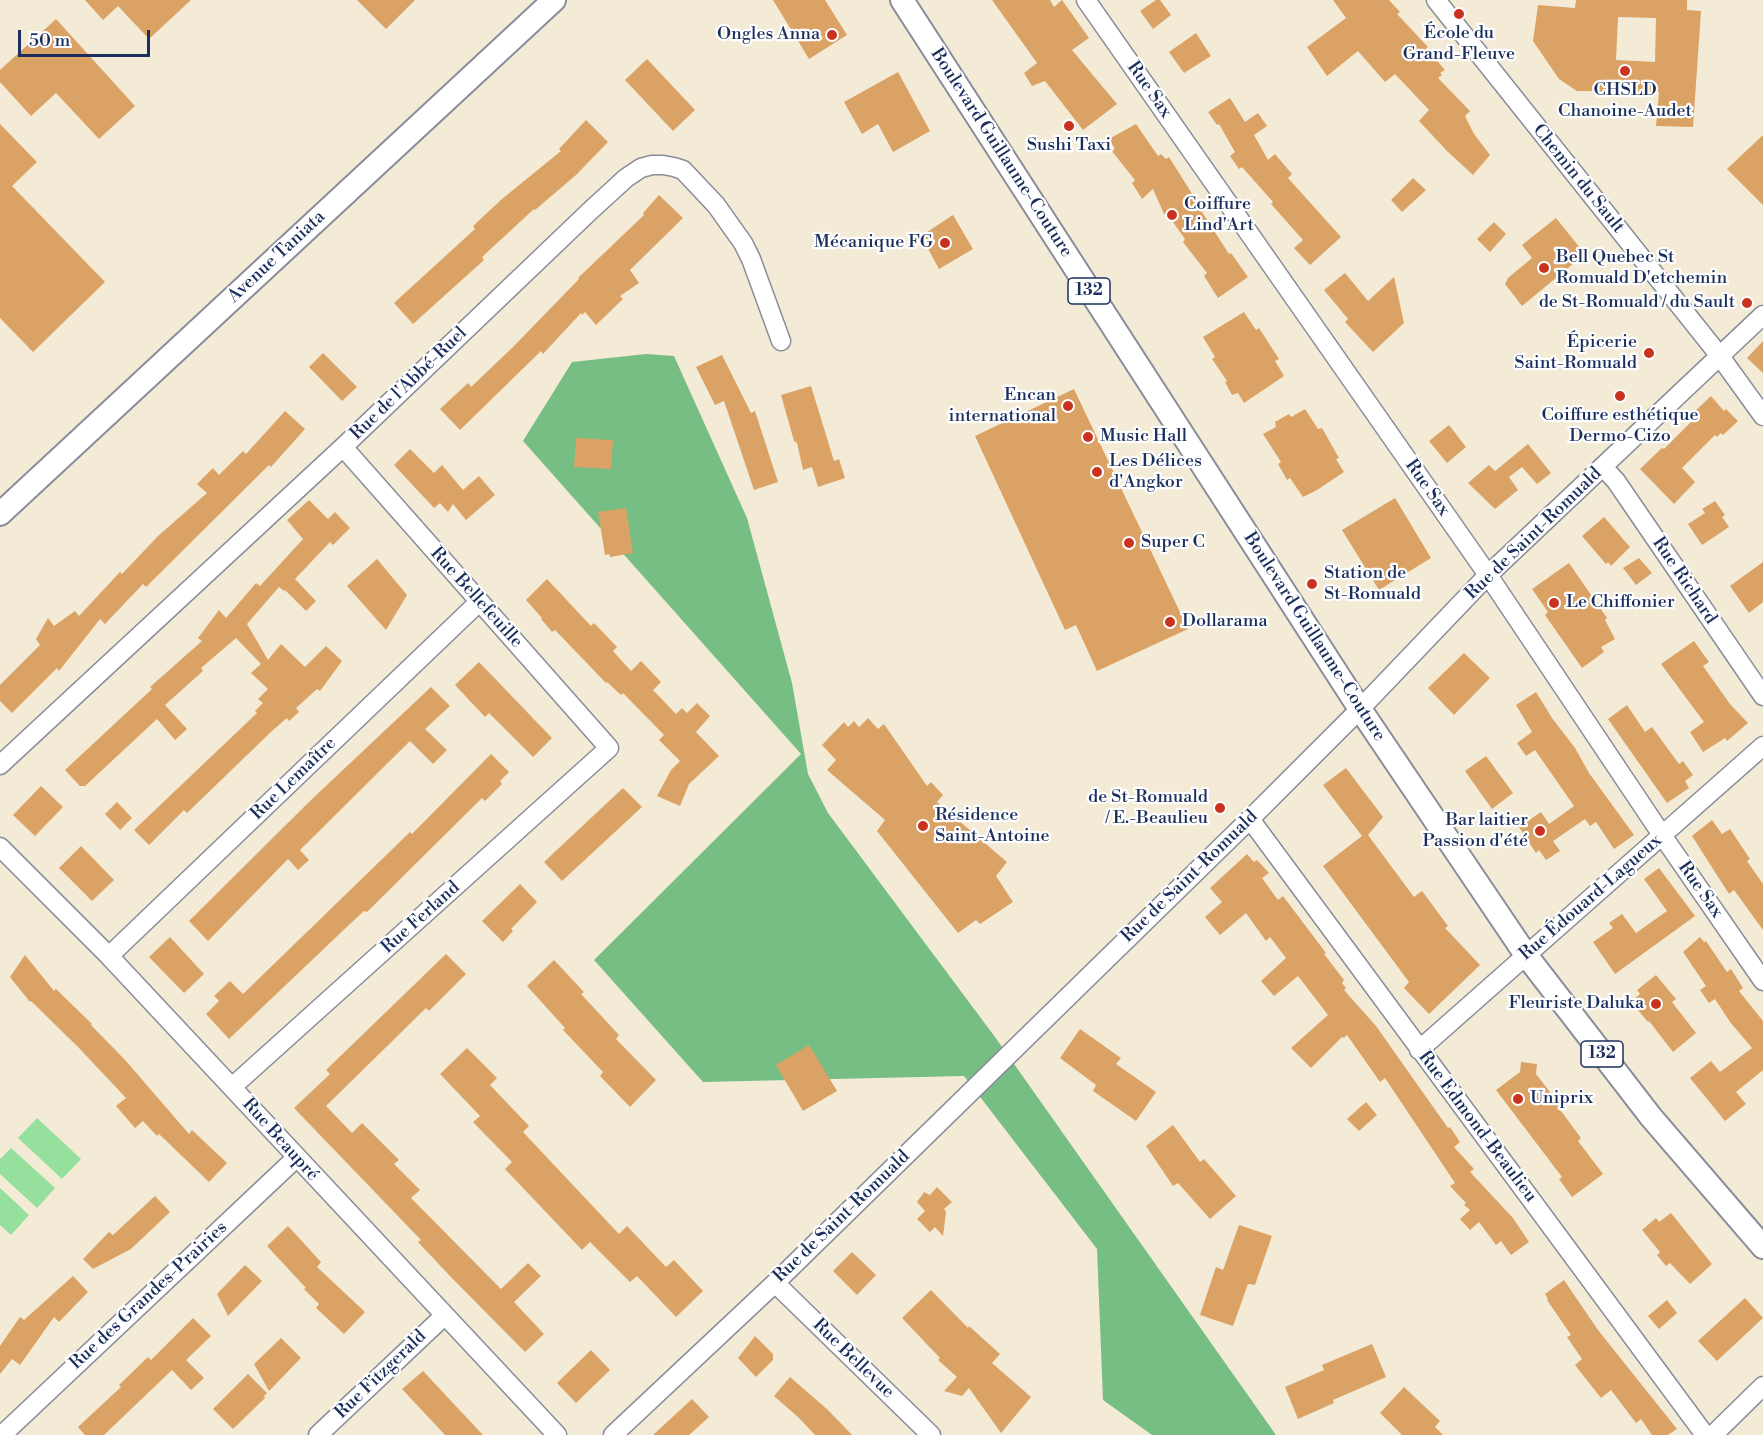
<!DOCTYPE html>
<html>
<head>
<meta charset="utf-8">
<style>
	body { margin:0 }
	#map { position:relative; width:1763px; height:1435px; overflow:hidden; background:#f4ebd6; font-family:"Libre Bodoni",serif }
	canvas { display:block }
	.scale { position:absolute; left:18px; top:30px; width:132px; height:27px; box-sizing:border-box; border:3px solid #1b2f5e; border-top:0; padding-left:8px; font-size:18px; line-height:21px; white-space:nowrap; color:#1b2f5e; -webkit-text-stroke:4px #fff; paint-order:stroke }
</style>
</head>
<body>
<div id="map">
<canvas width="1763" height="1435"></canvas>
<div class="scale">50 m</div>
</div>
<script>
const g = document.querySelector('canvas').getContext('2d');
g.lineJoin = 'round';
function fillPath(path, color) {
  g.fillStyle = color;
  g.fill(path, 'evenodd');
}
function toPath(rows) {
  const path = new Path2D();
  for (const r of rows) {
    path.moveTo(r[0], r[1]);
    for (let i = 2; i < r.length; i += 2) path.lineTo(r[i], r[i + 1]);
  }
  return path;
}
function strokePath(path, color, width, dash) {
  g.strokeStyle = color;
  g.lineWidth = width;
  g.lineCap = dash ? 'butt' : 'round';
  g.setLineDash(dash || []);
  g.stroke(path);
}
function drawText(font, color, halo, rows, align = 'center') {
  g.font = font + ' "Libre Bodoni",serif';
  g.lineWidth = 4.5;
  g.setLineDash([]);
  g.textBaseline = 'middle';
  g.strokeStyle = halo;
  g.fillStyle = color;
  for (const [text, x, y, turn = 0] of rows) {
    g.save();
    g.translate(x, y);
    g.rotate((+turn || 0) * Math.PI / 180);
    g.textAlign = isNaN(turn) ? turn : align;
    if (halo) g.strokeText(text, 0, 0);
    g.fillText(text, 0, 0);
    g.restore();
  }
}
const green = toPath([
	[37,1118,81,1159,62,1179,18,1138],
	[11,1148,55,1188,37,1208,0,1174,0,1159],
	[0,1188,29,1215,11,1235,0,1225]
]);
const forest = toPath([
	[646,354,674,356,747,518,792,683,808,774,828,813,995,1037,1276,1435,1152,1435,1103,1400,1097,1249,964,1076,703,1082,594,960,801,754,523,441,572,362]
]);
const building = toPath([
	[85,0,191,0,149,39,118,6,103,20],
	[357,0,415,0,386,29],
	[773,0,825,0,847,35,809,59],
	[992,0,1050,0,1054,7,1062,0,1089,38,1072,50,1117,104,1083,130,1045,81,1032,86,1024,73,1037,63],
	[1156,0,1160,0,1171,15,1153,29,1140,11],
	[1333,0,1389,0,1400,12,1397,14,1428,47,1426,48,1445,70,1440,73,1442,75,1438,78,1470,111,1465,116,1474,134,1490,155,1473,175,1447,151,1419,121,1429,110,1395,74,1385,82,1358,51,1327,76,1307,47,1346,18],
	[1576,0,1687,0,1687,10,1701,11,1693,127,1656,126,1659,92,1577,91,1559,79,1533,41,1538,5,1575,8],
	[1618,17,1656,18,1655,62,1616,60],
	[56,19,135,106,99,139,56,93,31,116,0,82,0,70],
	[1196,33,1211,56,1184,73,1169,52],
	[647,59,695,110,673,131,625,80],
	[898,72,930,131,893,152,878,124,862,134,844,102],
	[1230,98,1245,122,1258,113,1267,126,1254,135,1268,160,1275,154,1292,174,1288,178,1341,237,1310,265,1294,248,1303,240,1271,204,1273,202,1242,167,1239,169,1230,156,1235,152,1219,124,1217,125,1208,112],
	[586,120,608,142,576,175,535,210,534,209,482,257,484,260,413,324,394,303,475,229,473,226,502,199,561,151,559,149],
	[0,124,37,162,12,186,105,282,33,352,0,318],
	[1136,124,1158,156,1161,154,1166,159,1169,157,1201,208,1200,209,1229,254,1231,253,1248,277,1218,298,1204,276,1207,273,1183,242,1185,239,1168,215,1164,214,1153,189,1142,199,1132,183,1135,180,1111,150,1115,149,1109,139],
	[1763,135,1763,205,1727,169],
	[1413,178,1426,190,1402,212,1391,200],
	[659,195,683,218,630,270,639,283,620,296,623,299,596,325,585,312,582,315,581,313,543,354,541,351,460,430,440,409,468,383,471,387,513,347,579,279,578,278,644,215,643,213],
	[953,215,973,249,939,269,921,236],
	[1556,218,1585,254,1522,306,1505,284,1508,278,1532,258,1522,245],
	[1494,222,1506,234,1490,252,1477,239],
	[1345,273,1368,301,1394,277,1404,323,1373,352,1345,322,1348,319,1324,290],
	[1244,312,1256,330,1259,328,1279,359,1275,361,1284,376,1244,403,1238,393,1232,395,1225,382,1227,381,1212,359,1215,357,1203,337],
	[1763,341,1763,373,1747,358],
	[323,353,357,387,342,401,309,367],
	[722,355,751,413,755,411,778,482,754,490,724,401,715,405,696,367],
	[811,386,834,461,839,459,845,478,818,487,812,467,803,470,797,443,794,441,781,395],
	[1074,389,1188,629,1097,671,1076,625,1065,630,975,436],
	[1711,396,1724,411,1726,409,1738,421,1723,435,1721,433,1717,437,1715,435,1682,468,1695,482,1674,504,1640,469,1662,448,1664,449,1697,416,1694,412],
	[1305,409,1318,429,1322,428,1339,458,1336,459,1344,472,1317,490,1303,497,1290,478,1287,480,1278,464,1281,462,1263,434,1276,427,1275,422,1289,414,1291,417],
	[285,411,305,429,271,467,269,465,146,587,143,584,105,624,100,619,59,671,57,668,12,713,0,701,0,685,40,645,36,639,48,618,54,626,75,611,79,616,120,572,122,574,158,536,207,493,197,484,213,468,219,475,243,451,246,454],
	[1449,425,1466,447,1447,463,1429,441],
	[576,438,613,440,611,469,574,467],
	[1528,444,1551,473,1537,484,1522,467,1509,477,1518,490,1495,509,1468,483,1489,465,1495,471],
	[410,449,434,473,442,465,463,490,479,476,495,495,466,520,453,504,448,512,440,503,434,508,394,465],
	[1395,498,1431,558,1379,590,1342,530],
	[309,500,328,519,335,512,350,528,333,545,330,542,295,579,316,601,306,611,285,590,284,591,279,587,247,624,268,660,281,644,305,667,326,646,342,661,320,691,317,689,296,708,299,712,289,721,287,718,273,730,187,813,184,810,149,845,134,830,257,713,255,711,263,703,258,699,268,689,251,673,261,664,236,638,201,668,203,671,165,705,187,729,175,740,157,719,85,786,80,786,65,770,152,689,150,687,202,641,198,638,219,610,226,618,256,583,260,586,303,539,287,520],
	[1715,501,1725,515,1722,517,1729,527,1702,545,1688,524,1705,513,1702,509],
	[626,508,633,553,610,557,609,554,605,555,598,512],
	[1604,517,1630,547,1611,566,1608,562,1606,564,1582,536],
	[1639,558,1652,573,1636,585,1623,568],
	[377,559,407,595,386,630,347,586],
	[1763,562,1763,602,1749,613,1730,586],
	[1569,563,1607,618,1605,620,1615,639,1601,647,1604,652,1582,668,1545,615,1548,612,1532,589],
	[547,579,591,626,594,623,617,647,613,651,631,671,641,661,661,682,653,690,676,714,682,708,687,713,697,703,710,716,696,732,719,756,689,784,680,806,657,796,671,770,680,761,659,740,664,735,623,693,621,695,607,682,606,683,555,630,552,632,541,619,542,618,526,600],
	[1694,641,1709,662,1703,666,1730,704,1748,723,1727,741,1725,738,1703,752,1690,732,1704,722,1661,664],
	[1464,653,1490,678,1454,715,1428,688],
	[479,662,552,738,533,757,489,713,485,717,455,685],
	[431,687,450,706,425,729,447,750,433,764,410,741,300,850,309,860,298,870,288,859,208,941,189,921,311,800],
	[1536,692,1552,718,1575,748,1589,773,1634,835,1614,849,1596,822,1590,826,1585,819,1553,841,1560,851,1546,860,1539,850,1536,853,1519,827,1541,812,1549,824,1574,806,1535,750,1526,756,1517,743,1532,732,1516,705],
	[1627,705,1645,732,1652,727,1679,764,1683,761,1693,775,1685,781,1689,788,1667,803,1608,719],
	[868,718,878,729,884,724,927,786,931,782,943,795,937,802,1007,862,996,876,1013,902,980,924,976,920,958,933,877,831,885,820,827,770,836,760,822,745,844,722,848,727,854,721,859,727],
	[491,754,509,772,500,781,502,784,485,801,482,798,476,804,367,912,364,911,351,923,229,1039,206,1014,219,1001,214,996,230,981,243,994,410,832,412,834],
	[1486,756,1513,793,1492,809,1465,771],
	[1346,768,1383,817,1368,835,1414,897,1422,891,1448,926,1445,928,1480,965,1429,1014,1404,988,1409,982,1323,866,1362,836,1323,785],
	[41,786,63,807,35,836,13,815],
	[623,788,642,807,562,881,544,862],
	[117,802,132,818,120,830,105,814],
	[1712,820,1722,834,1730,829,1750,859,1747,861,1763,884,1763,930,1734,890,1729,894,1692,836],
	[81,846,114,880,92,901,59,868],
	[1247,854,1254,862,1257,860,1269,873,1262,878,1278,900,1283,896,1326,953,1324,954,1344,980,1342,983,1346,988,1344,990,1376,1026,1448,1128,1450,1127,1460,1142,1454,1147,1474,1169,1470,1172,1513,1218,1529,1242,1511,1255,1501,1241,1496,1245,1479,1222,1470,1230,1460,1219,1470,1210,1464,1205,1466,1203,1450,1186,1455,1183,1385,1078,1380,1082,1347,1035,1344,1038,1342,1037,1311,1068,1291,1048,1328,1015,1298,976,1274,996,1261,981,1286,958,1270,937,1266,941,1246,913,1220,935,1205,917,1222,902,1210,888],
	[1659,868,1695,916,1615,974,1593,942,1613,928,1609,923,1622,914,1636,933,1667,911,1644,879],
	[520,884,537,902,511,929,513,931,503,942,482,921],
	[170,937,204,974,184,993,149,957],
	[1700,937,1704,942,1706,941,1727,972,1731,969,1743,988,1739,991,1763,1021,1763,1070,1736,1092,1746,1104,1725,1121,1690,1078,1711,1061,1720,1072,1752,1048,1730,1022,1715,999,1709,1003,1700,990,1706,986,1683,952],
	[446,954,466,974,429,1011,426,1008,326,1106,352,1133,362,1123,399,1160,394,1164,420,1190,411,1198,501,1289,528,1263,541,1276,514,1302,544,1334,525,1352,449,1275,418,1242,421,1240,294,1108,330,1074,326,1070],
	[25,955,54,991,56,989,92,1024,91,1025,126,1061,189,1134,192,1130,227,1163,209,1182,159,1134,157,1136,143,1121,135,1128,116,1106,126,1098,79,1048,31,1001,30,1002,10,977],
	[554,960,584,992,581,994,619,1035,616,1039,656,1080,630,1107,600,1076,603,1072,563,1030,565,1028,527,986],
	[1656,975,1676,999,1672,1002,1696,1033,1673,1052,1649,1021,1648,1022,1631,1002,1640,994,1637,990],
	[1080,1029,1121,1058,1116,1064,1156,1092,1136,1121,1093,1091,1096,1085,1060,1058],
	[809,1045,837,1091,803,1111,776,1065],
	[467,1048,497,1078,490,1085,529,1126,523,1132,619,1234,627,1226,666,1267,674,1260,703,1291,676,1317,637,1276,630,1282,590,1242,582,1250,505,1169,512,1162,473,1122,480,1116,440,1074],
	[1521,1062,1537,1064,1536,1074,1560,1105,1558,1107,1581,1138,1578,1141,1603,1174,1572,1197,1559,1179,1562,1177,1496,1090,1520,1072],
	[1366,1102,1377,1115,1359,1131,1347,1119],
	[1173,1125,1200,1162,1204,1159,1236,1196,1210,1219,1178,1183,1173,1186,1146,1146],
	[937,1187,952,1202,944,1209,946,1212,943,1236,935,1227,930,1232,917,1219,925,1211,917,1202,924,1192,930,1195],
	[155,1196,170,1212,131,1249,93,1269,83,1259,109,1232,113,1235],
	[1671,1213,1712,1264,1690,1284,1670,1263,1666,1266,1657,1255,1660,1252,1642,1230,1656,1218,1659,1222],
	[1239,1225,1272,1236,1255,1285,1248,1284,1233,1326,1200,1315,1216,1267,1223,1270],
	[288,1226,321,1262,317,1267,365,1312,344,1334,316,1308,319,1304,304,1289,306,1288,267,1246],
	[852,1252,876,1275,857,1295,833,1271],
	[245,1265,262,1281,228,1316,217,1294],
	[73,1276,88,1292,59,1322,54,1317,20,1365,12,1359,0,1374,0,1346,20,1317,24,1320],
	[1564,1280,1598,1330,1677,1429,1668,1435,1652,1435,1641,1419,1636,1423,1611,1390,1601,1398,1575,1365,1582,1359,1567,1337,1571,1335,1547,1300,1548,1299,1545,1294],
	[931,1290,968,1328,969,1326,1000,1354,992,1363,1031,1397,1001,1433,969,1388,962,1396,944,1391,957,1377,938,1360,940,1358,902,1318],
	[1745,1298,1763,1318,1717,1361,1698,1341],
	[1667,1300,1677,1313,1659,1329,1648,1316],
	[193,1318,211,1336,186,1360,204,1378,191,1390,172,1370,104,1435,85,1435,78,1427,121,1387,119,1385,148,1357,151,1360],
	[755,1336,773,1354,773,1360,756,1377,738,1358],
	[281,1338,301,1358,269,1391,254,1364],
	[1372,1344,1386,1377,1333,1400,1334,1403,1298,1419,1285,1387,1324,1370,1322,1365],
	[591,1350,610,1370,576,1403,557,1383],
	[423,1371,483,1435,445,1435,402,1389],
	[248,1374,267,1393,264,1396,265,1398,233,1429,213,1409],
	[790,1377,828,1410,852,1435,815,1435,798,1417,774,1396],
	[1404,1387,1440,1421,1435,1427,1443,1435,1402,1435,1380,1413],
	[692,1399,709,1417,689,1435,653,1435]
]);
const minor = toPath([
	[1086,0,1488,575,1662,835,1763,981],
	[1436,0,1719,355,1763,416],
	[1603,467,1616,481,1763,696],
	[0,765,343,447,590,211,626,178,641,168,652,165,663,165,674,167,683,170,716,205,743,243,751,259,781,341],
	[1250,819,1705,1435],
	[0,847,109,956,557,1435],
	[109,956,479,602],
	[1419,1050,1763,746],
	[232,1087,609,748,343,447],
	[775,1283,931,1435],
	[2,1435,296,1158],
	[318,1435,444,1316],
	[613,1435,775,1283,1250,819,1360,709,1488,575,1763,315],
	[1713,1435,1763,1386]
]);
const major = toPath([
	[902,0,1360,709,1526,955,1651,1117,1763,1247],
	[0,514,554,0]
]);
const markers = [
	[1459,14,6,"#c8321e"],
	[832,35,6,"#c8321e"],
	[1625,71,6,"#c8321e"],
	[1069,126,6,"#c8321e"],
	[1172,215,6,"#c8321e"],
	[945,243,6,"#c8321e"],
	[1544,268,6,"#c8321e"],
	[1747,303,6,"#c8321e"],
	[1649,353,6,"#c8321e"],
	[1620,396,6,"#c8321e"],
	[1068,406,6,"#c8321e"],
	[1088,437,6,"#c8321e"],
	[1097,472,6,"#c8321e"],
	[1129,543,6,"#c8321e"],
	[1312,584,6,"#c8321e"],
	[1554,603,6,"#c8321e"],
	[1170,622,6,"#c8321e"],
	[1220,808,6,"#c8321e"],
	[923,826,6,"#c8321e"],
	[1540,831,6,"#c8321e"],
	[1656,1004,6,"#c8321e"],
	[1518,1099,6,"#c8321e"]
];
const shields = [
	[1089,291,42],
	[1602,1054,42]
];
const shieldNames = [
	["132",1089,291],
	["132",1602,1054]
];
const poiNames = [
	["École du",1459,34,"center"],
	["Grand-Fleuve",1459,55,"center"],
	["Ongles Anna",820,35,"right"],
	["CHSLD",1625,91,"center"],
	["Chanoine-Audet",1625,112,"center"],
	["Sushi Taxi",1069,146,"center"],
	["Coiffure",1184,205],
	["Lind'Art",1184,226],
	["Mécanique FG",933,243,"right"],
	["Bell Quebec St",1556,258],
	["Romuald D'etchemin",1556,279],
	["de St-Romuald / du Sault",1735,303,"right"],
	["Épicerie",1637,343,"right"],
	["Saint-Romuald",1637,364,"right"],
	["Encan",1056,396,"right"],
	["international",1056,417,"right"],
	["Coiffure esthétique",1620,416,"center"],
	["Dermo-Cizo",1620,437,"center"],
	["Music Hall",1100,437],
	["Les Délices",1109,462],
	["d'Angkor",1109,483],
	["Super C",1141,543],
	["Station de",1324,574],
	["St-Romuald",1324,595],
	["Le Chiffonier",1566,603],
	["Dollarama",1182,622],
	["de St-Romuald",1208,798,"right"],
	["/ E.-Beaulieu",1208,819,"right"],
	["Résidence",935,816],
	["Saint-Antoine",935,837],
	["Bar laitier",1528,821,"right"],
	["Passion d'été",1528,842,"right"],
	["Fleuriste Daluka",1644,1004,"right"],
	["Uniprix",1530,1099]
];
const streetNames = [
	["Rue Sax",1149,90,55],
	["Boulevard Guillaume-Couture",1001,153,57],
	["Chemin du Sault",1578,179,51],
	["Avenue Taniata",277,257,-43],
	["Rue de l'Abbé-Ruel",409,384,-44],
	["Rue Sax",1427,488,55],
	["Rue de Saint-Romuald",1534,534,-44],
	["Rue Richard",1684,581,56],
	["Rue Bellefeuille",476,598,48],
	["Boulevard Guillaume-Couture",1314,637,57],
	["Rue Lemaître",294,779,-44],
	["Rue de Saint-Romuald",1190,877,-44],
	["Rue Sax",1700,890,55],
	["Rue Édouard-Lagueux",1591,898,-41],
	["Rue Ferland",421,918,-42],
	["Rue Edmond-Beaulieu",1477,1127,53],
	["Rue Beaupré",280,1140,48],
	["Rue de Saint-Romuald",842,1217,-44],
	["Rue des Grandes-Prairies",149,1296,-43],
	["Rue Bellevue",853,1359,44],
	["Rue Fitzgerald",381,1375,-44]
];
fillPath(green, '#94e09c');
fillPath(forest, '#77be84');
fillPath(building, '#dba265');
strokePath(minor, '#888d9a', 21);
strokePath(major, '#888d9a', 26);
strokePath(minor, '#fff', 18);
strokePath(major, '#fff', 22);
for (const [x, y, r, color] of markers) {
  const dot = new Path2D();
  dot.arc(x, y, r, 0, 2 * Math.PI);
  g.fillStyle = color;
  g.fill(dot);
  strokePath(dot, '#fff', 2);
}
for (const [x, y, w] of shields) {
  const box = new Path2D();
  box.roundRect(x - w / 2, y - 13, w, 26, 4.5);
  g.fillStyle = '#fff';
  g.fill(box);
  strokePath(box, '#1b2f5e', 1.5);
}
drawText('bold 16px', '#1b2f5e', null, shieldNames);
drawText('18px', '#1b2f5e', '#fff', poiNames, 'left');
drawText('18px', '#1b2f5e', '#fff', streetNames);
</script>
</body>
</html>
